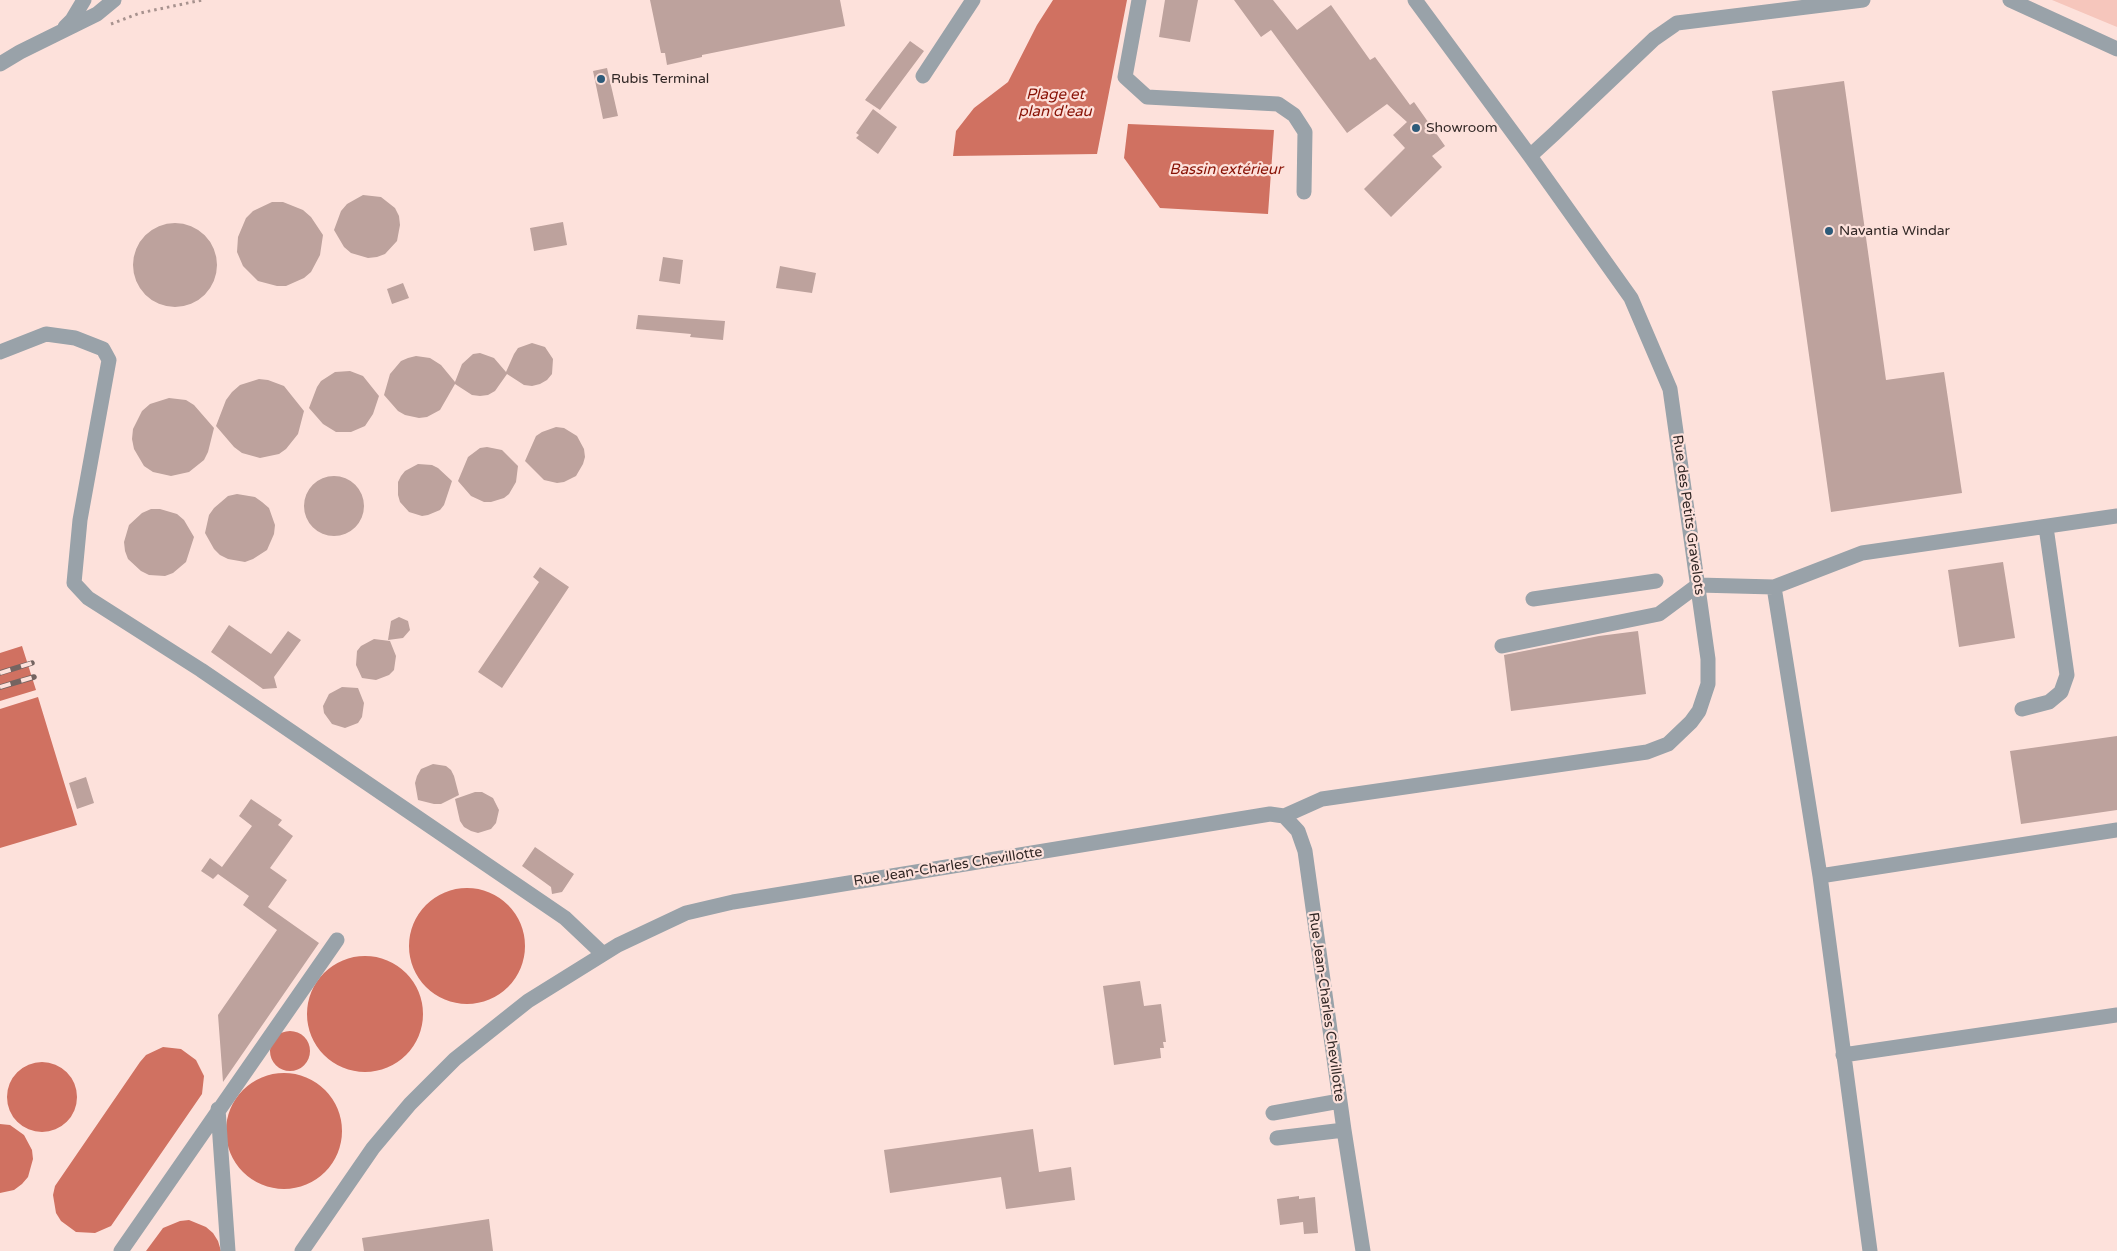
<!DOCTYPE html>
<html>
<head>
<meta charset="utf-8">
<style>
	body { margin:0 }
	canvas { display:block; background:#fde1db }
</style>
</head>
<body>
<canvas width="2117" height="1251"></canvas>
<script>
const g = document.querySelector('canvas').getContext('2d');
g.lineJoin = 'round';
function fillPath(path, color) {
  g.fillStyle = color;
  g.fill(path, 'evenodd');
}
function toPath(rows) {
  const path = new Path2D();
  for (const r of rows) {
    if (r.length === 3) {
      path.moveTo(r[0] + r[2], r[1]);
      path.arc(r[0], r[1], r[2], 0, 2 * Math.PI);
      continue;
    }
    path.moveTo(r[0], r[1]);
    for (let i = 2; i < r.length; i += 2) path.lineTo(r[i], r[i + 1]);
  }
  return path;
}
function strokePath(path, color, width, dash) {
  g.strokeStyle = color;
  g.lineWidth = width;
  g.lineCap = dash ? 'butt' : 'round';
  g.setLineDash(dash || []);
  g.stroke(path);
}
function drawText(font, color, halo, rows, align = 'center') {
  g.font = font + ' "Varela Round",sans-serif';
  g.lineWidth = 4.5;
  g.setLineDash([]);
  g.textBaseline = 'middle';
  g.strokeStyle = halo;
  g.fillStyle = color;
  for (const [text, x, y, turn = 0] of rows) {
    g.save();
    g.translate(x, y);
    g.rotate((+turn || 0) * Math.PI / 180);
    g.textAlign = isNaN(turn) ? turn : align;
    if (halo) g.strokeText(text, 0, 0);
    g.fillText(text, 0, 0);
    g.restore();
  }
}
const green = toPath([
	[2052,0,2117,0,2117,27]
]);
const water = toPath([
	[1053,0,1127,0,1097,154,953,156,956,131,974,108,1008,82,1037,25],
	[1128,124,1274,130,1268,214,1160,208,1124,158],
	[22,646,36,690,0,701,0,653],
	[38,697,77,825,0,848,0,709],
	[467,946,58],
	[365,1014,58],
	[290,1051,20],
	[163,1047,181,1049,196,1060,204,1076,202,1094,111,1226,95,1233,76,1232,61,1221,56,1213,53,1195,55,1186,140,1062,146,1055],
	[42,1097,35],
	[284,1131,58],
	[0,1124,10,1125,24,1135,32,1150,33,1159,28,1177,22,1184,14,1190,0,1193],
	[189,1220,206,1227,213,1233,218,1241,221,1251,146,1251,163,1228,180,1221]
]);
const building = toPath([
	[650,0,840,0,845,26,702,55,702,57,667,65,665,53,661,53],
	[1165,0,1198,0,1190,42,1159,37],
	[1234,0,1273,0,1297,30,1331,5,1370,60,1375,57,1410,105,1414,102,1445,146,1432,156,1442,167,1391,217,1364,189,1405,148,1393,135,1407,122,1387,104,1347,133,1271,30,1261,37],
	[910,41,924,51,880,110,865,100],
	[607,68,618,116,603,119,593,71],
	[1844,81,1886,380,1944,372,1962,493,1831,512,1772,91],
	[873,109,897,127,878,154,856,138,859,135,856,133],
	[363,195,381,197,395,208,399,216,400,225,397,241,385,254,377,257,368,258,351,253,344,247,334,230,341,211,347,204],
	[272,202,283,202,303,210,311,217,323,235,320,255,311,272,304,278,286,286,277,286,258,281,243,266,237,252,238,237,246,218,253,211],
	[563,222,567,245,534,251,530,228],
	[175,265,42],
	[663,257,683,260,680,284,659,281],
	[780,266,816,273,812,293,776,288],
	[403,283,409,298,392,304,387,289],
	[638,315,725,321,723,340,690,337,691,334,636,329],
	[532,343,545,347,553,359,552,374,547,380,540,384,532,386,524,385,507,374,495,391,488,395,480,396,472,395,455,384,440,410,427,417,419,418,405,415,398,411,384,395,390,374,401,361,408,358,416,356,430,358,441,365,455,382,462,364,473,354,480,353,494,358,506,372,514,354,518,348],
	[350,371,363,376,379,396,373,414,365,426,351,432,336,432,323,424,309,408,317,387,321,381,335,372],
	[259,379,268,380,284,386,304,411,298,434,286,449,279,454,260,458,242,453,234,447,216,426,226,400,232,392,240,385],
	[169,398,186,400,194,405,214,428,208,452,204,460,189,472,171,476,153,472,144,466,134,449,132,439,133,429,142,411,150,404],
	[556,427,564,428,577,436,584,449,585,457,583,464,576,476,564,482,557,483,544,480,525,461,536,436,542,432],
	[487,447,502,450,518,466,516,482,509,494,504,498,491,502,484,502,471,496,458,481,468,457,480,448],
	[418,464,432,465,438,468,452,481,444,505,440,510,428,515,422,516,409,512,400,502,398,495,398,482,401,476,405,471],
	[334,506,30],
	[237,494,255,497,262,502,269,508,275,525,274,534,267,550,253,559,245,562,228,559,220,555,214,549,205,533,209,515,214,508,228,496],
	[151,509,160,509,177,514,184,520,194,537,186,562,173,573,165,576,149,575,141,571,128,559,125,551,124,542,129,525,142,513],
	[2003,562,2015,638,1959,647,1948,570],
	[540,567,569,587,502,688,478,672,539,582,533,577],
	[399,617,408,621,410,630,403,638,388,640,391,621],
	[229,625,271,654,288,631,301,640,274,677,277,688,263,689,211,652],
	[1638,631,1646,694,1511,711,1504,655,1599,636],
	[374,639,390,641,396,656,394,670,389,675,376,680,362,678,356,665,357,651,361,646],
	[342,687,358,688,364,703,362,717,358,723,345,728,332,724,324,713,323,706,329,694],
	[2117,736,2117,810,2021,824,2010,751],
	[433,764,446,766,451,770,454,776,459,795,441,804,434,804,418,800,415,783,417,776,421,769],
	[86,777,94,803,77,809,69,783],
	[475,792,482,792,493,798,499,810,496,823,491,829,478,833,471,831,464,827,460,821,455,799],
	[251,799,282,820,278,825,293,836,270,868,287,880,268,907,319,943,223,1082,218,1015,277,930,243,905,249,896,218,874,213,879,201,871,210,858,222,867,252,826,239,816],
	[535,847,574,874,562,892,552,894,551,887,522,866],
	[1140,981,1144,1006,1161,1004,1166,1042,1163,1042,1164,1048,1160,1048,1161,1058,1114,1065,1103,986],
	[1033,1129,1039,1172,1071,1167,1075,1200,1006,1209,1001,1177,890,1193,884,1150],
	[1299,1196,1299,1199,1315,1197,1318,1233,1304,1234,1303,1222,1280,1225,1277,1199],
	[489,1219,493,1251,364,1251,362,1238]
]);
const path = toPath([
	[111,24,140,13,202,0]
]);
const minor = toPath([
	[1139,0,1125,77,1147,97,1278,104,1294,115,1305,132,1304,192],
	[2010,0,2117,49],
	[65,27,72,20,84,0],
	[0,64,20,52,97,14,114,0],
	[923,76,973,0],
	[1530,156,1554,134,1654,39,1677,23,1863,0],
	[0,352,46,334,75,338,103,349,109,360,80,520,74,583,88,598,201,670,565,918,603,954],
	[1774,587,1862,553,2117,516],
	[1533,599,1656,581],
	[1502,646,1659,614,1698,585,1774,587,1820,876,1870,1251],
	[2022,709,2049,702,2061,692,2067,675,2046,527],
	[1284,816,1322,799,1647,752,1668,744,1691,722,1699,711,1708,684,1708,659,1670,389,1631,298,1530,156,1415,0],
	[1820,876,2117,830],
	[1843,1055,2117,1015],
	[218,1109,228,1251],
	[1273,1113,1340,1101],
	[1277,1138,1344,1130],
	[121,1251,337,940],
	[302,1251,373,1148,410,1104,455,1059,528,1001,618,945,686,913,733,902,1270,814,1284,816,1298,831,1305,851,1344,1130,1363,1251]
]);
const rail = toPath([
	[0,673,32,663],
	[0,687,34,677]
]);
const markers = [
	[601,79,5,"#2d5b7a"],
	[1416,128,5,"#2d5b7a"],
	[1829,231,5,"#2d5b7a"]
];
const poiNames = [
	["Rubis Terminal",611,79],
	["Showroom",1426,128],
	["Navantia Windar",1839,231]
];
const streetNames = [
	["Rue des Petits Gravelots",1688,515,82],
	["Rue Jean-Charles Chevillotte",948,867,-9],
	["Rue Jean-Charles Chevillotte",1326,1007,82]
];
const waterNames = [
	["Plage et",1055,95],
	["plan d'eau",1055,112],
	["Bassin extérieur",1226,170]
];
fillPath(green, '#f6c6bc');
fillPath(water, '#d07161');
fillPath(building, '#bda29d');
strokePath(path, '#a7928e', 3, [2.5, 4]);
strokePath(minor, '#99a2a9', 15);
strokePath(rail, '#746461', 5.5);
strokePath(rail, '#fde1db', 4, [11]);
for (const [x, y, r, color] of markers) {
  const dot = new Path2D();
  dot.arc(x, y, r, 0, 2 * Math.PI);
  g.fillStyle = color;
  g.fill(dot);
  strokePath(dot, '#fde1db', 2);
}
drawText('14px', '#312725', '#fde1db', poiNames, 'left');
drawText('14px', '#312725', '#fde1db', streetNames);
drawText('italic 15px', '#881205', '#fde1db', waterNames);
</script>
</body>
</html>
